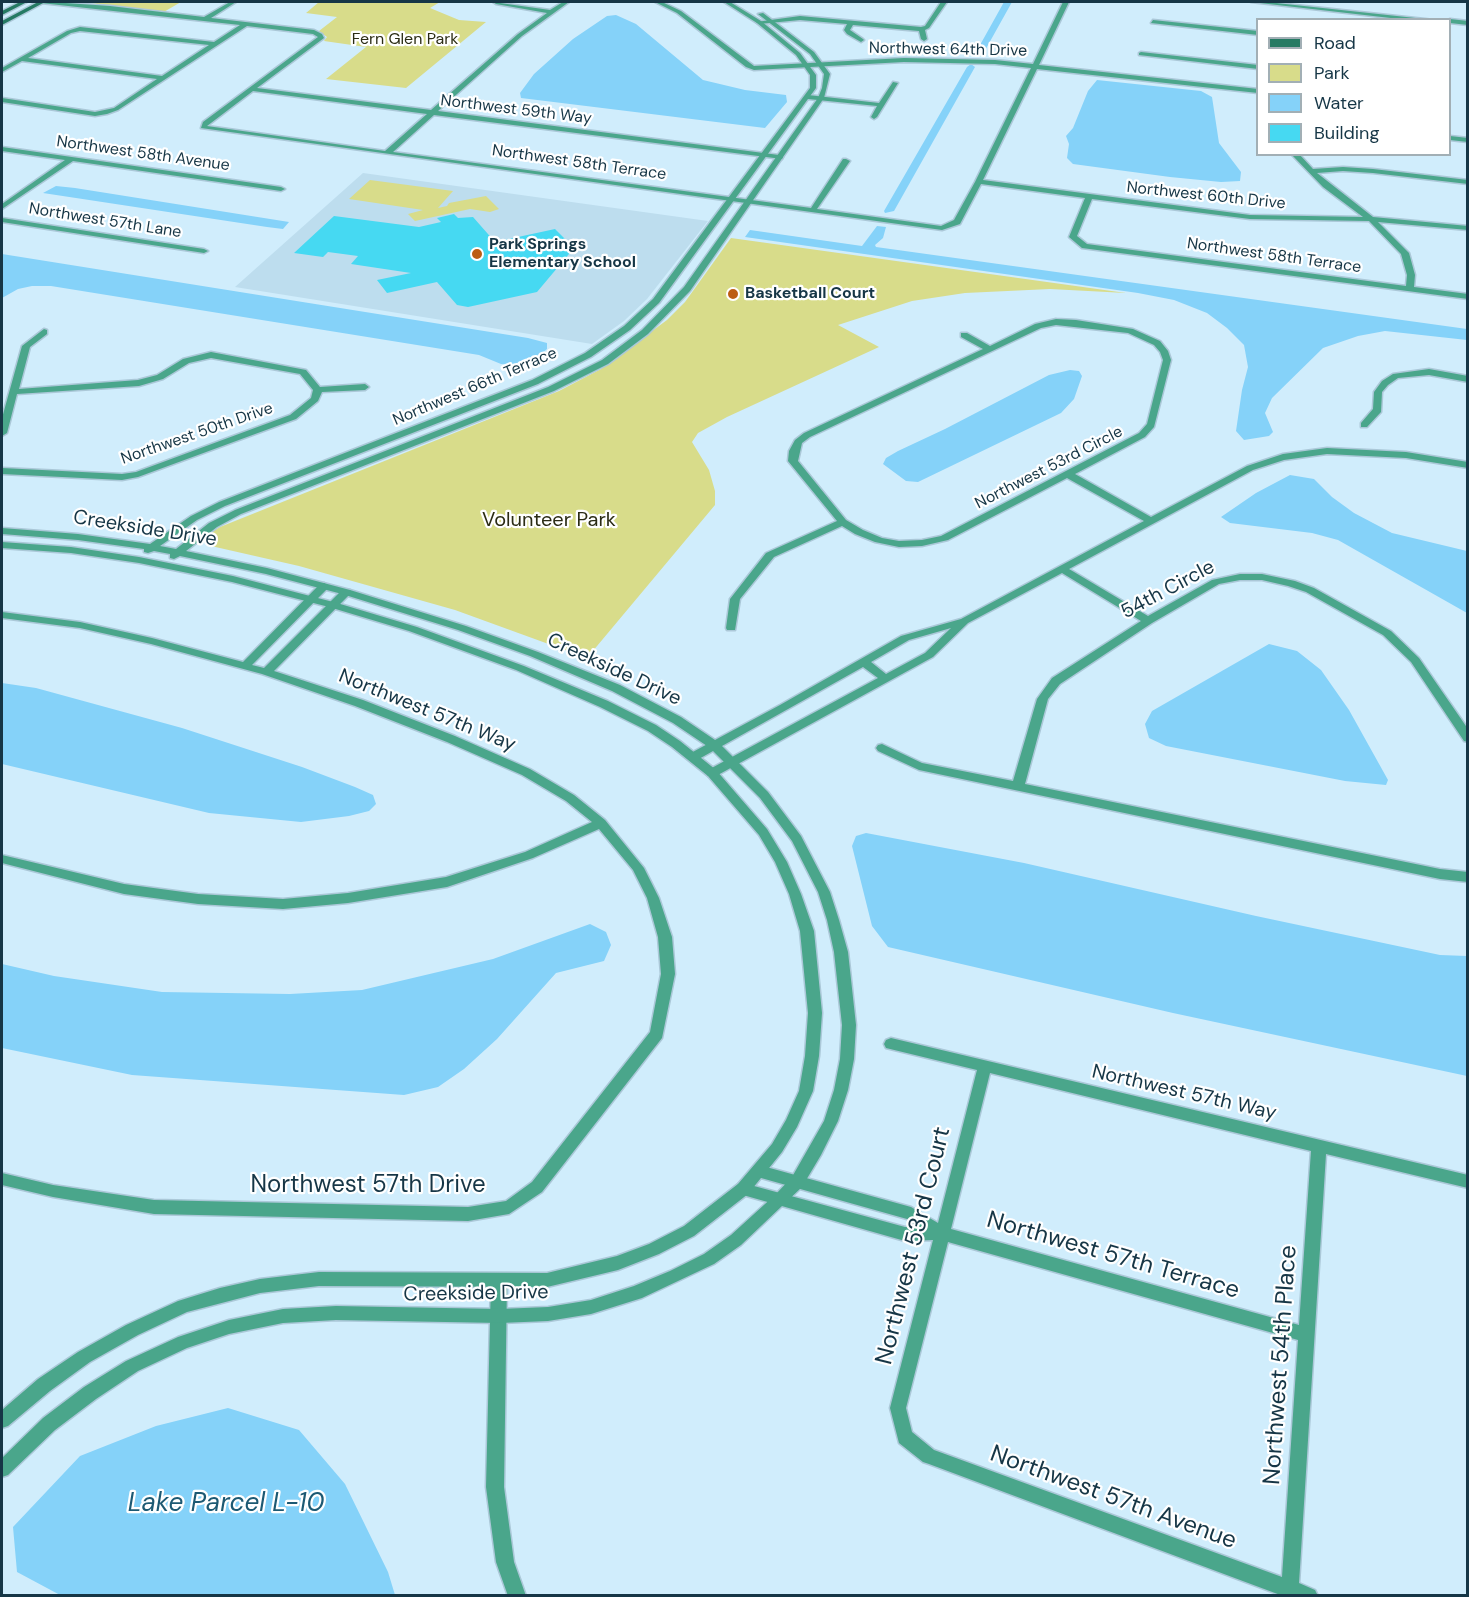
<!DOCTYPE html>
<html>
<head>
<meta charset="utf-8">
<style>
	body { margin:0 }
	#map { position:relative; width:1469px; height:1597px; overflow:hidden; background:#d0edfc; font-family:"DM Sans",sans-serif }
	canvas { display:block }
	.frame { position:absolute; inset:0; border:3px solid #163646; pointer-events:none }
	.legend { position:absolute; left:1256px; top:18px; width:195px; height:138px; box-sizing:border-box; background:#fff; border:2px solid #a2afb5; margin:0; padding:8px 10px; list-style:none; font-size:18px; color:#163646 }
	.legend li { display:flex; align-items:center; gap:12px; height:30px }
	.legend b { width:30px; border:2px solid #a2afb5 }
</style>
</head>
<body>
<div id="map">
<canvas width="1469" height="1597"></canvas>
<div class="frame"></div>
<ul class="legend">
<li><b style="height:8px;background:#257a63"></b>Road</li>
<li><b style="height:16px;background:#d8dc8a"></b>Park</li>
<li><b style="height:16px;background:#85d2f9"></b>Water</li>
<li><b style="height:16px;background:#46d9f2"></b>Building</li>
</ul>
</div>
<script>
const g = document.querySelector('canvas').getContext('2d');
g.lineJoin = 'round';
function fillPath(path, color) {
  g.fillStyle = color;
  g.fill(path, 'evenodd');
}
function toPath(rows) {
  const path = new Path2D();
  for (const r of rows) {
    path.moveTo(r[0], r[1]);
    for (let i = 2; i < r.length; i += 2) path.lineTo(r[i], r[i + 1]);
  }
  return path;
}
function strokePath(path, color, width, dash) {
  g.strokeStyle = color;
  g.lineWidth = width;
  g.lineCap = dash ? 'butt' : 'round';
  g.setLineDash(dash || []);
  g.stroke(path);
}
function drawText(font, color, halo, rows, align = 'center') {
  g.font = font + ' "DM Sans",sans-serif';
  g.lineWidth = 4.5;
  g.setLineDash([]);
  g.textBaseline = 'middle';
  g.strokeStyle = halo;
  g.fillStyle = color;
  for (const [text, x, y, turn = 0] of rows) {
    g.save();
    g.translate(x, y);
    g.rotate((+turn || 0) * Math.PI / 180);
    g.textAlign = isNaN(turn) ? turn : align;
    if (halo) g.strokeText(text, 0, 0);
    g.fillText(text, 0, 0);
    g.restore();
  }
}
const built = toPath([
	[363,173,708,221,647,299,624,321,592,344,235,287]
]);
const green = toPath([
	[83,2,181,2,162,13],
	[319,2,440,2,430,8,459,20,486,22,406,88,326,79,366,47,324,41,327,37,319,31,337,17,306,13],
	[370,180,453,191,438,208,447,206,449,203,486,196,499,209,490,212,470,209,415,221,408,214,423,210,349,199],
	[731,238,1126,293,1050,289,965,293,912,301,838,325,879,347,727,417,698,433,692,442,709,470,715,491,715,505,587,658,455,610,299,566,211,546,204,542,207,535,220,527,559,391,601,369,667,320,685,302]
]);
const water = toPath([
	[616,15,636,24,703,80,745,90,786,95,787,102,765,128,521,98,520,93,534,74,573,39,607,16],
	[1097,80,1201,91,1212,97,1219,143,1241,172,1240,181,1221,182,1170,177,1073,164,1067,158,1069,144,1066,136,1073,128,1088,91],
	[56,186,75,188,289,222,283,229,267,227,43,193],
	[877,226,886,227,883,238,875,245,876,247,1467,329,1467,340,1385,331,1358,336,1323,348,1272,398,1265,413,1273,432,1269,436,1244,440,1236,431,1242,390,1248,367,1244,345,1227,328,1207,313,1174,300,1138,293,745,237,750,230,862,246],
	[2,254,528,338,547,343,547,349,538,357,513,365,501,364,479,355,51,286,32,286,18,289,2,298],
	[1070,370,1079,371,1082,376,1074,399,1061,413,918,482,906,481,883,464,886,458,898,451,945,429,1049,375],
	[1290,475,1314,479,1332,497,1354,513,1392,533,1467,551,1467,613,1338,540,1312,533,1230,523,1221,517,1256,493],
	[1269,644,1297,651,1321,670,1349,710,1388,780,1386,785,1345,781,1166,746,1149,738,1145,724,1152,711],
	[2,683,36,688,182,728,302,767,355,787,373,795,376,804,369,811,349,816,301,822,209,813,2,764],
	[866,833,1024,863,1256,916,1440,955,1467,956,1467,1076,1173,1013,888,947,872,926,852,846,856,836],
	[590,924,606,932,611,945,604,961,556,973,497,1039,464,1069,438,1087,404,1095,132,1075,2,1048,2,964,54,976,162,992,290,994,362,990,493,959],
	[228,1408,299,1430,345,1484,388,1572,395,1595,60,1595,17,1572,13,1527,80,1456,156,1426]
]);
const canal = toPath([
	[1004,2,1012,2,983,54,976,56,975,54,1004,2],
	[971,64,975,67,894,211,885,213,884,211,967,67,971,64]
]);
const building = toPath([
	[454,214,458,218,473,217,495,242,555,229,574,248,537,292,468,307,457,305,437,282,387,293,377,280,411,273,351,264,358,256,328,252,323,257,294,253,334,216,419,227,441,222,437,218]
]);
const minor = toPath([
	[32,2,51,2,110,6,204,17,230,2,236,2,211,18,314,30,322,34,324,38,257,88,431,110,518,34,547,13,496,4,493,2,550,10,563,2,569,2,522,36,438,111,779,155,783,157,782,159,434,115,393,152,811,208,843,159,846,159,850,161,817,209,941,226,954,220,975,182,1031,68,995,64,904,62,754,70,746,67,677,13,655,2,662,2,681,11,754,66,904,58,995,60,1033,64,1063,2,1069,2,1039,65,1258,89,1258,93,1037,69,983,180,1250,215,1363,217,1323,187,1291,154,1299,154,1313,169,1343,167,1373,169,1468,180,1468,184,1373,173,1343,171,1317,173,1373,217,1468,226,1468,230,1378,222,1409,253,1415,275,1414,287,1468,294,1468,299,1082,248,1069,237,1085,198,981,184,960,224,942,230,201,128,203,122,318,37,313,34,247,26,118,110,107,114,95,116,2,102,2,98,95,112,114,108,157,79,22,61,2,72,2,68,67,31,80,27,214,42,240,25,32,2],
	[80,31,209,45,162,76,28,58,71,33,80,31],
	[253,91,427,114,385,151,207,126,253,91],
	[1092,199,1250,219,1369,221,1401,254,1407,275,1406,286,1087,244,1077,236,1092,199],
	[941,2,947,2,929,28,925,30,927,39,924,41,921,39,919,31,853,25,850,30,863,39,864,40,861,42,847,34,844,30,847,24,800,20,759,24,756,22,800,16,921,27,925,26,941,2],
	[1251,2,1267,2,1434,20,1408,20,1251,2],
	[1450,19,1468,21,1468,25,1450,23,1450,19],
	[1153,20,1258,31,1258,35,1151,23,1153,20],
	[1141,52,1258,65,1258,69,1139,55,1139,53,1141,52],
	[893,82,898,83,877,117,874,119,871,117,877,106,808,99,805,97,808,95,879,103,893,82],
	[1450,136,1468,138,1468,142,1450,140,1450,136],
	[2,147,281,187,285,189,281,191,73,161,2,209,2,204,65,160,2,151,2,147],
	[2,218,204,249,208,251,204,253,2,222,2,218],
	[1056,319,1076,320,1133,329,1160,341,1168,351,1171,360,1154,427,1145,437,1075,474,1151,517,1247,466,1283,454,1327,448,1406,452,1468,462,1468,468,1406,458,1327,454,1284,460,1253,470,1069,569,1148,616,1212,580,1240,574,1262,574,1295,581,1314,588,1391,631,1419,658,1468,729,1468,742,1464,741,1411,662,1383,635,1306,592,1288,586,1262,580,1240,580,1219,584,1152,623,1060,684,1048,699,1025,784,1440,869,1468,872,1468,882,1440,879,919,770,878,751,876,748,878,745,882,744,922,763,1013,781,1037,699,1052,678,1141,621,1062,573,968,623,933,657,716,776,708,776,706,773,708,770,878,678,863,667,697,760,689,760,687,757,689,754,780,705,901,636,961,619,1144,521,1067,478,948,540,922,546,899,547,875,542,855,534,842,526,774,557,740,599,735,630,727,630,726,628,730,599,766,553,837,521,788,461,789,451,795,440,804,433,983,349,961,337,961,333,967,333,990,346,1035,324,1056,319],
	[1056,325,1128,333,1154,345,1160,352,1163,360,1147,424,1139,433,941,536,922,540,899,541,882,538,863,530,846,520,798,461,802,443,810,437,1041,328,1056,325],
	[951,628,925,653,886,674,871,662,909,640,951,628],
	[44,329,47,330,47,334,30,347,19,389,138,380,157,375,183,359,211,352,306,370,320,387,365,384,369,387,365,390,322,392,318,401,296,419,138,477,122,480,2,474,2,468,122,474,136,472,290,415,311,398,313,390,300,374,211,358,189,363,163,379,139,386,17,394,7,433,2,436,2,418,22,346,44,329],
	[1429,369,1468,376,1468,382,1429,375,1398,378,1388,385,1382,392,1381,412,1367,427,1361,427,1361,423,1373,409,1374,392,1382,381,1393,374,1429,369],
	[324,583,329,586,328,588,252,665,264,668,342,590,350,590,351,592,350,594,274,671,363,700,455,736,530,769,574,795,605,820,644,868,659,898,672,937,675,974,662,1038,542,1192,509,1214,468,1221,154,1214,53,1197,2,1185,2,1173,53,1185,154,1200,468,1207,506,1201,532,1182,650,1032,661,974,658,937,647,898,633,870,599,829,533,858,447,887,348,903,283,909,198,904,124,894,2,863,2,855,124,884,198,894,283,899,348,893,446,877,525,852,592,822,566,801,522,775,447,742,355,706,262,674,151,644,80,628,2,618,2,612,80,622,152,638,243,662,320,584,324,583],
	[891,1038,1468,1175,1468,1188,1326,1154,1299,1583,1315,1590,1318,1596,1283,1596,929,1464,923,1462,899,1443,890,1408,933,1240,905,1241,743,1195,738,1194,736,1189,738,1184,743,1183,905,1227,918,1227,907,1219,754,1176,752,1171,754,1166,759,1165,911,1207,938,1223,977,1070,886,1048,884,1044,886,1040,891,1038],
	[990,1073,1311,1151,1299,1325,951,1229,990,1073],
	[948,1242,1298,1340,1282,1577,934,1450,912,1432,906,1408,948,1242],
	[499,1274,505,1276,507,1281,504,1487,514,1562,526,1596,508,1596,496,1562,486,1487,491,1281,493,1276,499,1274]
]);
const tertiary = toPath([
	[724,2,730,2,761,21,800,53,816,75,816,88,659,303,630,330,591,357,538,384,225,506,197,520,160,546,176,549,209,523,235,510,548,387,602,360,642,330,684,287,818,98,822,88,824,74,810,54,758,14,763,13,814,52,830,74,824,98,690,291,648,334,608,364,554,391,241,514,217,527,186,551,267,568,350,590,466,626,538,652,620,685,681,717,718,742,768,792,801,836,830,892,839,920,848,952,856,1025,854,1059,848,1090,838,1121,821,1155,802,1187,741,1245,714,1264,642,1298,591,1314,548,1321,500,1323,336,1320,283,1323,229,1334,187,1348,138,1371,96,1399,55,1430,8,1475,2,1477,2,1458,43,1418,84,1387,126,1361,178,1337,229,1320,283,1309,336,1306,500,1309,548,1307,591,1300,634,1286,670,1271,704,1254,731,1235,776,1194,792,1177,824,1121,834,1090,840,1059,842,1025,834,952,827,920,818,892,792,841,760,798,710,748,673,723,612,691,530,656,458,630,342,594,266,574,180,556,174,559,170,558,170,554,154,551,148,553,144,552,144,549,78,540,2,534,2,528,78,534,150,544,191,516,219,502,532,380,585,353,624,326,653,299,810,88,810,75,796,55,757,23,724,2],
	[2,542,71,547,139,557,233,576,337,603,417,627,524,666,608,701,656,725,680,741,716,770,767,829,787,862,801,894,814,931,822,1013,819,1056,813,1091,797,1127,782,1152,748,1194,694,1236,659,1254,618,1270,547,1287,319,1286,260,1293,187,1312,138,1335,90,1362,50,1391,8,1426,2,1428,2,1410,38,1379,78,1352,126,1325,178,1301,220,1288,260,1279,319,1272,547,1273,617,1256,649,1244,684,1226,738,1184,772,1144,786,1120,799,1091,805,1056,808,1013,800,931,789,894,775,862,759,835,708,776,672,747,648,731,600,707,516,670,409,631,329,607,232,582,139,563,71,553,2,548,2,542]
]);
const secondary = toPath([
	[20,2,27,2,2,15,2,11,20,2],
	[38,2,45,2,2,25,2,21,38,2]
]);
const markers = [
	[477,254,6,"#bc5d14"],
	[733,294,6,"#bc5d14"]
];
const farParknames = [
	["Fern Glen Park",405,40]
];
const farStreetnames = [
	["Northwest 64th Drive",948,50,1],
	["Northwest 59th Way",516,110,7],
	["Northwest 58th Avenue",143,154,8],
	["Northwest 58th Terrace",579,163,8],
	["Northwest 60th Drive",1206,196,6],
	["Northwest 57th Lane",105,221,9],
	["Northwest 58th Terrace",1274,256,8],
	["Northwest 66th Terrace",475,387,-23],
	["Northwest 50th Drive",197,434,-19],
	["Northwest 53rd Circle",1049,468,-27]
];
const farPoinames = [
	["Park Springs",489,245],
	["Elementary School",489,263],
	["Basketball Court",745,294]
];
const parkNames = [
	["Volunteer Park",549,521]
];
const streetNames = [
	["Creekside Drive",145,529,9],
	["54th Circle",1168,590,-28],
	["Creekside Drive",614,670,25],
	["Northwest 57th Way",427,711,22],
	["Northwest 57th Way",1184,1093,13],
	["Creekside Drive",476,1294,-1]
];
const nearStreetnames = [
	["Northwest 57th Drive",368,1186],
	["Northwest 53rd Court",914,1246,-76],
	["Northwest 57th Terrace",1113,1256,16],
	["Northwest 54th Place",1281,1365,-86],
	["Northwest 57th Avenue",1113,1498,20]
];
const nearWaternames = [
	["Lake Parcel L-10",226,1504]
];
fillPath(built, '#bdddee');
fillPath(green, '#d8dc8a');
fillPath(water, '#85d2f9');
fillPath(canal, '#85d2f9');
fillPath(building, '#46d9f2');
strokePath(minor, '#abc8d8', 3);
strokePath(tertiary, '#abc8d8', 3);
strokePath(secondary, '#abc8d8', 3);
fillPath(minor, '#4aa68b');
fillPath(tertiary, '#4aa68b');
fillPath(secondary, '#257a63');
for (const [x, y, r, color] of markers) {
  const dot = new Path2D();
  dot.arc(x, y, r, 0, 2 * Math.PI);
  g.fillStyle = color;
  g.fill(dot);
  strokePath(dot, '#fff', 2);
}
drawText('16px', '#2b2c15', '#fff', farParknames);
drawText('16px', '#163646', '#fff', farStreetnames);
drawText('bold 16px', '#163646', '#fff', farPoinames, 'left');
drawText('20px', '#2b2c15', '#fff', parkNames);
drawText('20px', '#163646', '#fff', streetNames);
drawText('24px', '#163646', '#fff', nearStreetnames);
drawText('italic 26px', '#1c5973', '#fff', nearWaternames);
</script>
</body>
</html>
